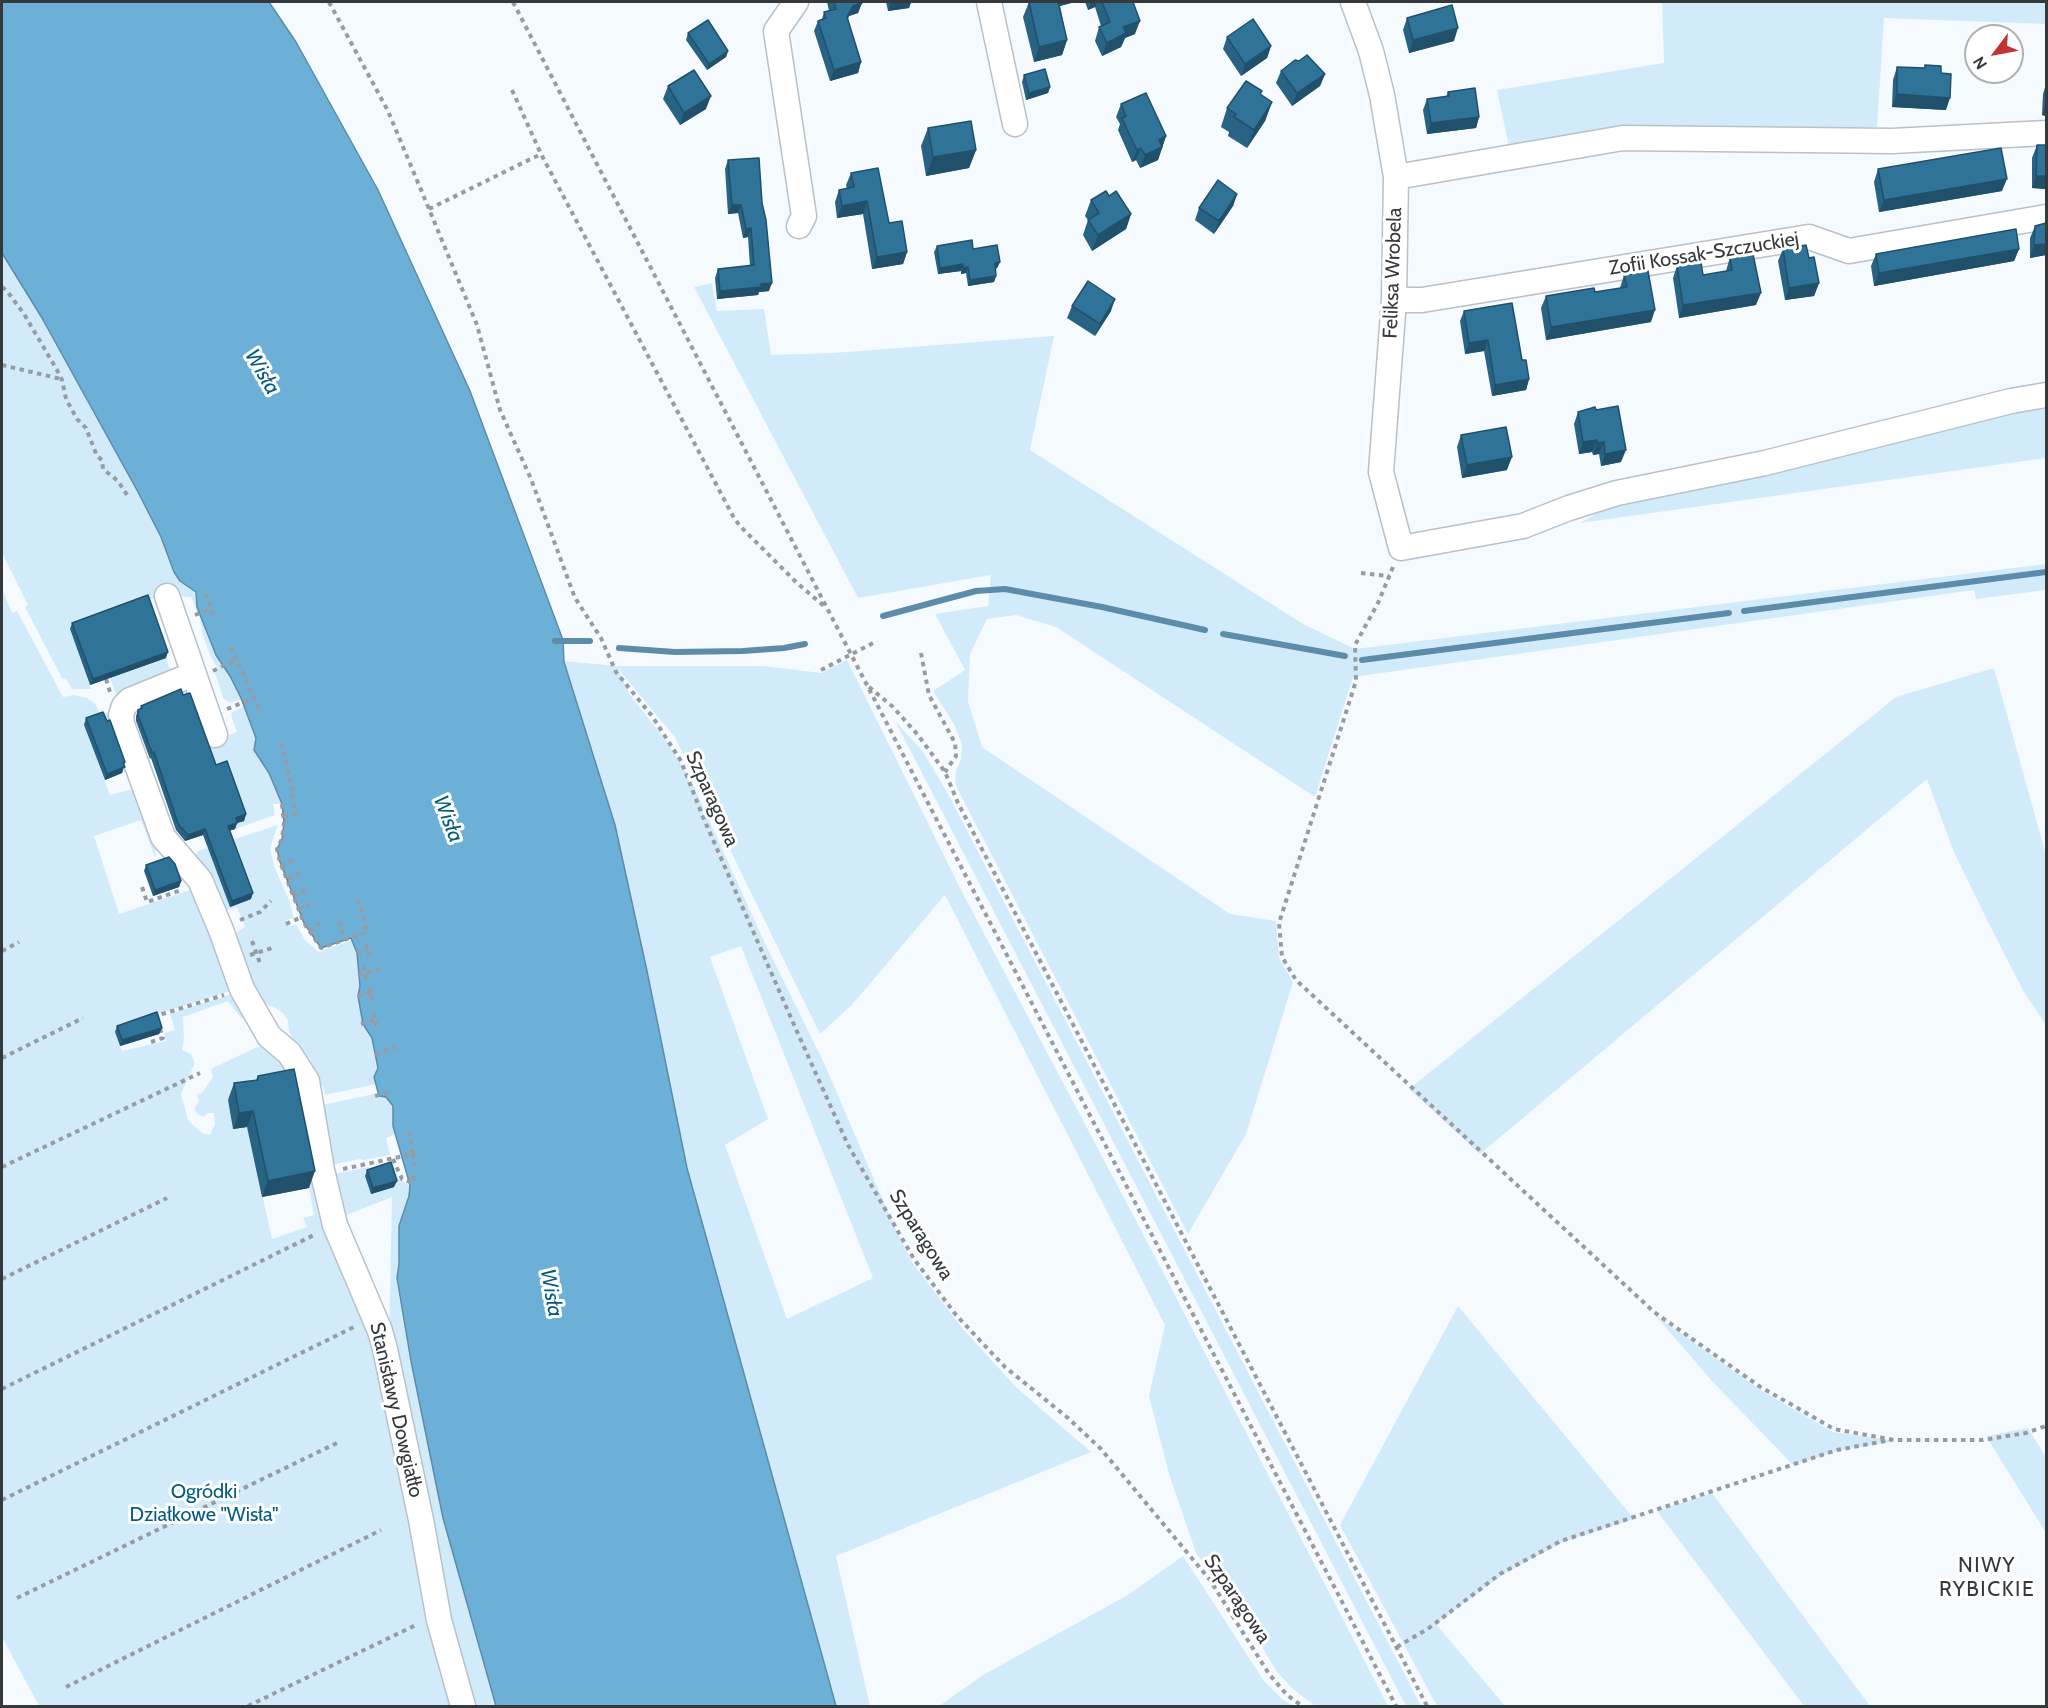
<!DOCTYPE html>
<html>
<head>
<meta charset="utf-8">
<style>
	body { margin:0 }
	#map { position:relative; width:2048px; height:1708px; overflow:hidden; background:#f5fafe; font-family:Cabin,sans-serif }
	canvas { display:block }
	.frame { position:absolute; inset:0; border:3px solid #36393c; pointer-events:none }
	.north { position:absolute; left:1964px; top:24px; width:60px; height:60px; box-sizing:border-box; background:#fff; border:2px solid #afb0b1; border-radius:50%; rotate:238deg; font-size:16px; font-weight:700; line-height:24px; text-align:center; color:#36393c }
	.north::after { content:''; display:block; margin:auto; width:21px; height:27px; background:#c23431; clip-path:polygon(50% 0,100% 100%,50% 72%,0 100%) }
</style>
</head>
<body>
<div id="map">
<canvas width="2048" height="1708"></canvas>
<div class="frame"></div>
<div class="north">N</div>
</div>
<script>
const g = document.querySelector('canvas').getContext('2d');
g.lineJoin = 'round';
function fillPath(path, color) {
  g.fillStyle = color;
  g.fill(path, 'evenodd');
}
function toPath(rows) {
  const path = new Path2D();
  for (const r of rows) {
    path.moveTo(r[0], r[1]);
    for (let i = 2; i < r.length; i += 2) path.lineTo(r[i], r[i + 1]);
  }
  return path;
}
function strokePath(path, color, width, dash) {
  g.strokeStyle = color;
  g.lineWidth = width;
  g.lineCap = dash ? 'butt' : 'round';
  g.setLineDash(dash || []);
  g.stroke(path);
}
function drawText(font, color, halo, rows, align = 'center') {
  g.font = font + ' Cabin,sans-serif';
  g.lineWidth = 6;
  g.setLineDash([]);
  g.textBaseline = 'middle';
  g.strokeStyle = halo;
  g.fillStyle = color;
  for (const [text, x, y, turn = 0] of rows) {
    g.save();
    g.translate(x, y);
    g.rotate((+turn || 0) * Math.PI / 180);
    g.textAlign = isNaN(turn) ? turn : align;
    if (halo) g.strokeText(text, 0, 0);
    g.fillText(text, 0, 0);
    g.restore();
  }
}
const green = toPath([
	[1662,2,2046,2,2046,24,1884,18,1877,127,1629,127,1510,152,1497,90,1664,63],
	[2,253,42,318,138,492,161,537,174,572,180,581,197,592,197,607,216,655,230,676,242,699,230,703,223,698,215,673,218,671,218,669,210,655,202,632,200,619,191,597,183,597,171,592,70,629,91,689,72,689,67,680,62,678,25,607,28,605,2,553],
	[712,283,717,311,764,309,771,355,833,353,1054,336,1030,450,1303,624,1355,649,2046,564,2046,590,1976,599,1974,590,1353,677,1315,797,1056,627,1016,615,987,619,970,654,968,701,982,747,1230,914,1276,921,1279,958,1293,982,1246,1134,1188,1234,958,790,955,781,956,771,961,759,962,744,954,724,933,691,965,670,935,614,988,606,991,575,858,598,694,287],
	[2046,404,2046,458,1580,523,1612,505],
	[2,589,12,613,17,611,63,697,74,695,87,698,95,704,99,712,104,712,110,715,128,771,122,773,101,718,84,725,110,795,136,788,157,843,155,858,141,820,94,836,119,914,199,887,237,989,157,1014,115,1032,122,1051,166,1041,164,1033,175,1030,170,1014,238,992,247,1013,242,1019,228,1001,183,1017,184,1039,182,1050,191,1054,195,1063,181,1094,188,1120,202,1133,210,1135,215,1124,214,1113,208,1113,203,1117,197,1114,194,1108,199,1102,197,1094,202,1093,213,1077,211,1069,257,1047,268,1046,300,1075,229,1100,233,1129,258,1126,253,1153,272,1239,307,1227,303,1218,314,1215,309,1188,309,1179,312,1171,366,1314,457,1706,39,1706,2,1637],
	[166,658,172,676,117,697,110,678],
	[847,660,961,890,1151,1249,1388,1706,1315,1706,1292,1688,1277,1672,1241,1612,1196,1553,1169,1474,1149,1396,1165,1325,945,895,852,1005,820,1034,675,737,618,669,630,695,664,738,690,778,763,939,825,1065,894,1226,912,1262,962,1328,1017,1388,1091,1452,836,1556,870,1706,836,1706,687,1168,647,971,564,661,617,666,764,666,821,673],
	[741,946,873,1278,787,1319,725,1145,768,1119,710,957],
	[1994,668,2046,855,2046,1025,2024,992,1987,920,1953,850,1927,779,1480,1154,1409,1089,1896,697],
	[244,706,256,738,254,750,269,773,282,804,273,804,275,815,235,829,204,745,237,732,231,715,232,712],
	[895,721,924,753,949,796,1421,1706,1406,1706],
	[278,825,270,848,274,866,289,900,294,918,287,920,287,924,290,926,296,924,305,940,319,952,352,940,357,953,360,986,358,996,363,1024,372,1038,378,1069,374,1077,376,1084,325,1095,323,1086,318,1084,310,1064,311,1060,296,1045,289,1032,288,1021,283,1013,274,1007,253,1001,233,934,245,927,237,907,225,911,198,867,196,855,198,851],
	[374,1094,375,1097,386,1097,393,1106,393,1126,396,1134,386,1138,390,1155,364,1160,360,1159,336,1164,328,1163,317,1106],
	[392,1162,399,1179,410,1185,409,1196,402,1214,397,1278,443,1518,496,1706,469,1706,389,1340,392,1197,339,1218,334,1174,368,1167,371,1173,381,1171,382,1164],
	[1458,1306,1634,1519,1563,1542,1502,1575,1436,1624,1505,1706,1437,1706,1340,1525],
	[1655,1315,1759,1389,1833,1432,1896,1441,1837,1451,1793,1465,1712,1381],
	[2028,1428,2046,1457,2046,1533,1986,1436],
	[1712,1493,1870,1706,1804,1706,1657,1511],
	[1183,1556,1264,1681,1283,1700,1294,1706,939,1706,983,1675,1126,1596]
]);
const water = toPath([
	[2,2,269,2,296,42,378,190,470,391,563,640,564,662,615,825,647,971,687,1168,836,1706,496,1706,443,1518,411,1361,397,1278,399,1264,399,1226,409,1196,410,1185,393,1126,393,1106,386,1097,379,1096,374,1077,378,1068,372,1038,363,1024,358,996,360,986,357,953,351,938,321,948,304,923,280,862,277,849,282,839,284,823,282,804,269,773,254,750,256,738,241,698,230,676,216,655,197,607,196,592,180,581,174,572,161,537,138,492,42,318,2,253,2,2]
]);
const stream = toPath([
	[1744,611,2046,572],
	[883,616,976,591,1005,589,1102,607,1205,630],
	[1223,634,1345,656],
	[555,641,590,641],
	[619,648,675,652,743,651,784,648,805,644],
	[1362,660,1729,613]
]);
const path = toPath([
	[329,2,388,111,429,209,477,325,500,410,531,479,575,598,601,638,616,672,652,716,681,761,703,817,795,1027,848,1145,914,1259,956,1315,1005,1367,1068,1418,1101,1449,1210,1580,1269,1674,1287,1695,1302,1706],
	[513,2,1396,1706],
	[512,90,541,154,734,518,740,526,797,583,824,606],
	[429,209,541,154],
	[2,287,7,291,24,314,57,370,62,380,66,399,77,419,86,428,97,456,102,460,103,469,118,481,129,498],
	[2,365,61,379],
	[1393,567,1378,603,1355,645,1356,681,1279,923,1282,957,1296,980,1654,1312,1759,1386,1834,1429,1894,1440,1983,1440,2026,1433,2046,1426],
	[1361,573,1389,576],
	[206,594,215,620],
	[195,615,211,609],
	[231,647,261,714],
	[921,653,929,695,955,743,956,756,945,772],
	[821,670,877,641],
	[213,671,237,659],
	[106,679,110,692],
	[869,687,892,706,918,735,945,772,958,803,1427,1706],
	[227,709,254,698],
	[281,743,293,791,291,793,296,813,284,817],
	[282,804,284,823,282,839,277,849,280,862,304,923,321,948,367,932,357,895],
	[281,866,296,859],
	[288,879,304,872],
	[142,887,147,902,181,890],
	[293,895,310,889],
	[298,909,316,902],
	[240,920,260,912,271,901],
	[339,921,345,940],
	[286,924,302,917],
	[309,931,322,921],
	[252,941,261,966],
	[366,943,370,956],
	[2,951,19,942],
	[357,953,368,949],
	[250,955,272,948],
	[363,966,367,980],
	[358,975,383,968],
	[370,987,372,1001],
	[358,996,371,993],
	[373,1013,377,1027],
	[157,1019,156,1016,224,995],
	[361,1024,375,1020],
	[151,1042,163,1038,159,1026],
	[375,1055,397,1046],
	[2,1058,83,1018],
	[375,1096,390,1092],
	[413,1154,415,1167],
	[393,1159,402,1179,413,1183,414,1171],
	[2,1167,200,1073],
	[343,1169,413,1154,409,1132],
	[2,1279,167,1198],
	[2,1389,316,1234],
	[2,1500,356,1326],
	[17,1598,341,1441],
	[1397,1647,1429,1628,1500,1574,1561,1541,1837,1450,1891,1440],
	[66,1687,381,1530],
	[248,1706,418,1624]
]);
const minor = toPath([
	[796,2,776,31,804,216,799,226],
	[989,2,1015,124],
	[1353,2,1371,51,1382,95,1396,177,1394,300,1381,472,1401,548,1523,526,1569,508,1617,493,1765,463,2011,401,2046,395],
	[1396,177,1623,138,1892,141,2046,133],
	[1394,300,1422,300,1809,237,1849,251,2046,217],
	[167,596,215,735],
	[194,674,130,700,124,706,121,715,122,724,163,837,200,880,221,930,242,989,269,1036,289,1053,307,1081,322,1170,335,1225,380,1331,385,1349,421,1520,439,1620,463,1706]
]);
const wall = toPath([
	[827,2,862,2,858,13,849,16,848,19,861,62,858,73,830,81,814,31,818,21,822,19,824,12,829,11],
	[886,2,911,2,909,8,888,11],
	[1029,2,1075,2,1060,6,1067,40,1062,55,1034,62,1023,17],
	[1085,2,1133,2,1135,34,1125,38,1121,47,1102,56,1095,41,1099,27,1101,26,1095,7,1088,10],
	[1407,18,1454,41,1409,53,1403,30],
	[688,33,728,51,726,57,707,70,686,40],
	[1227,37,1271,46,1267,58,1241,76,1223,49],
	[1925,65,1941,73,1946,110,1892,107,1893,80,1897,67,1924,68],
	[1281,71,1325,74,1320,86,1292,106,1276,83],
	[1024,75,1050,87,1048,93,1026,100,1022,82],
	[2046,84,2046,116,2042,115,2043,94],
	[668,86,706,109,680,125,663,99],
	[1448,92,1479,117,1476,128,1427,134,1423,110,1427,99,1446,97],
	[1261,95,1272,102,1265,121,1247,148,1228,136,1229,132,1221,127,1227,108],
	[1121,104,1166,136,1158,160,1140,168,1136,160,1132,162,1118,130,1120,124,1116,117],
	[928,128,976,150,969,168,926,176,921,146],
	[2037,145,2046,189,2032,188,2032,158],
	[728,160,762,203,769,291,759,292,758,295,717,299,715,278,718,269,750,266,748,237,743,238,738,213,728,214,725,169],
	[1878,169,2002,191,1879,212,1874,182],
	[851,173,889,223,907,252,903,264,872,269,863,214,837,218,835,202,839,190,847,189,846,185],
	[1237,194,1233,206,1214,234,1195,220,1199,208],
	[1109,196,1131,214,1126,229,1092,251,1083,235,1088,220,1085,216,1091,200],
	[2046,223,2046,255,2030,258,2030,238,2035,226],
	[937,246,973,249,1000,262,997,268,995,269,996,276,994,282,968,286,966,273,961,274,961,271,938,274,934,252],
	[1783,249,1819,283,1814,296,1785,300,1778,261],
	[2019,249,2014,261,1874,286,1871,266,1876,254],
	[1730,257,1756,305,1679,318,1673,278,1677,266,1703,275,1726,271],
	[1624,275,1651,322,1546,340,1541,308,1546,296,1595,292,1620,288],
	[1072,306,1111,311,1095,336,1067,318],
	[1464,311,1522,360,1529,379,1526,390,1492,396,1484,351,1465,354,1460,321],
	[1596,410,1621,462,1601,466,1599,454,1593,455,1592,452,1579,454,1574,424,1578,412],
	[1461,435,1507,470,1462,478,1457,447],
	[72,623,166,658,90,685,70,629],
	[183,695,216,765,246,814,244,821,237,823,235,829,229,831,251,899,230,907,203,835,185,841,176,830,151,758,150,759,136,721,136,716,138,710,140,709,141,706],
	[86,718,124,765,122,773,105,780,84,725],
	[146,865,181,881,179,887,153,896,144,871],
	[117,1026,162,1028,159,1034,120,1046,115,1032],
	[258,1076,309,1188,262,1197,247,1127,233,1129,228,1100,234,1083,256,1080],
	[367,1170,394,1187,371,1194,365,1176]
]);
const shadedWall = toPath([
	[891,2,911,2,909,8,888,11],
	[1054,2,1075,2,1052,8],
	[1091,2,1097,2,1095,7,1088,10],
	[862,3,858,13,849,16,843,28,847,17,853,6],
	[1140,21,1135,34,1125,38,1121,47,1102,56,1107,43,1123,27],
	[1458,28,1454,41,1409,53,1413,40],
	[1067,40,1062,55,1034,62,1039,47],
	[1271,46,1267,58,1241,76,1245,64],
	[728,51,726,57,707,70,709,64],
	[861,62,858,73,830,81,834,70],
	[1325,74,1320,86,1292,106,1297,93],
	[1050,87,1048,93,1026,100,1029,93],
	[1897,94,1950,98,1946,110,1892,107],
	[711,96,706,109,680,125,684,113],
	[1272,102,1265,121,1247,148,1254,130],
	[2046,103,2046,116,2042,115],
	[1479,117,1476,128,1427,134,1431,123],
	[1166,136,1158,160,1140,168,1145,155,1159,140],
	[1141,148,1136,160,1132,162,1137,150],
	[976,150,969,168,926,176,933,157],
	[2036,176,2046,176,2046,189,2032,188],
	[2007,179,2002,191,1879,212,1884,200],
	[1237,194,1233,206,1214,234,1219,221],
	[867,201,863,214,837,218,842,206],
	[732,205,741,205,738,213,728,214],
	[1131,214,1126,229,1092,251,1098,235],
	[751,228,748,237,743,238,746,229],
	[2046,244,2046,255,2030,258,2034,245],
	[2019,249,2014,261,1874,286,1879,273],
	[907,252,903,264,872,269,877,257],
	[1000,262,997,268,992,269,995,263],
	[963,264,961,271,938,274,940,268],
	[968,267,966,273,961,274,963,268],
	[996,276,994,282,968,286,970,280],
	[772,283,769,291,759,292,758,295,717,299,720,291],
	[1819,283,1814,296,1785,300,1789,288],
	[1761,293,1756,305,1679,318,1683,305],
	[1115,299,1111,311,1095,336,1100,324],
	[1655,310,1651,322,1546,340,1551,327],
	[1488,340,1484,351,1465,354,1469,343],
	[1529,379,1526,390,1492,396,1495,385],
	[1597,440,1592,452,1579,454,1583,442],
	[1604,442,1599,454,1593,455,1597,443],
	[1626,450,1621,462,1601,466,1605,454],
	[1512,457,1507,470,1462,478,1467,465],
	[168,652,166,658,90,685,93,679],
	[125,762,122,773,105,780,107,774],
	[246,814,244,821,237,823,235,829,225,832,228,826,236,818],
	[205,829,203,835,185,841,188,835],
	[181,881,179,887,153,896,155,890],
	[253,893,251,899,230,907,232,901],
	[162,1028,159,1034,120,1046,122,1040],
	[253,1111,247,1127,233,1129,239,1113],
	[315,1171,309,1188,262,1197,268,1181],
	[397,1181,394,1187,371,1194,373,1188]
]);
const building = toPath([
	[834,2,862,2,862,3,853,6,847,17,861,62,834,70,818,21,826,18,824,12,836,9,834,2],
	[1029,2,1058,2,1067,40,1039,47,1029,2],
	[1102,2,1133,2,1140,21,1123,27,1126,33,1107,43,1099,27,1110,22,1102,2],
	[1452,5,1458,28,1413,40,1407,18,1452,5],
	[1253,19,1271,46,1245,64,1227,37,1253,19],
	[708,20,728,51,709,64,688,33,708,20],
	[1307,55,1325,74,1297,93,1281,71,1295,60,1299,61,1307,55],
	[1925,65,1941,66,1941,73,1951,74,1950,98,1897,94,1897,67,1925,68,1925,65],
	[1045,69,1050,87,1029,93,1024,75,1045,69],
	[694,70,711,96,684,113,668,86,694,70],
	[1246,81,1262,91,1260,94,1272,102,1254,130,1234,117,1236,114,1227,108,1246,81],
	[1475,88,1479,117,1431,123,1427,99,1449,96,1448,92,1475,88],
	[1146,93,1166,136,1159,140,1162,147,1145,155,1141,148,1137,150,1129,134,1122,118,1126,116,1121,104,1146,93],
	[971,121,976,150,933,157,928,128,971,121],
	[2037,145,2046,145,2046,176,2036,176,2037,145],
	[2001,148,2007,179,1884,200,1878,169,2001,148],
	[759,158,762,203,766,220,772,283,761,284,761,287,720,291,718,269,754,265,751,228,746,229,741,205,732,205,728,160,759,158],
	[878,168,889,223,902,221,907,252,877,257,867,201,842,206,839,190,854,187,851,173,878,168],
	[1218,180,1237,194,1219,221,1199,208,1218,180],
	[1106,191,1109,196,1116,191,1131,214,1098,235,1088,220,1099,213,1091,200,1106,191],
	[2046,223,2046,244,2034,245,2035,226,2046,223],
	[2016,229,2019,249,1879,273,1876,254,2016,229],
	[972,240,973,249,997,245,1000,262,995,263,996,276,970,280,968,267,963,268,963,264,940,268,937,246,972,240],
	[1806,245,1809,258,1814,257,1819,283,1789,288,1783,249,1806,245],
	[1753,254,1761,293,1683,305,1677,266,1701,262,1703,275,1732,270,1730,257,1753,254],
	[1648,271,1655,310,1551,327,1546,296,1594,288,1595,292,1627,287,1624,275,1648,271],
	[1088,281,1115,299,1100,324,1072,306,1088,281],
	[1512,303,1522,360,1526,360,1529,379,1495,385,1488,340,1469,343,1464,311,1512,303],
	[1618,406,1626,450,1605,454,1604,442,1597,443,1597,440,1583,442,1578,412,1595,407,1596,410,1618,406],
	[1506,427,1512,457,1467,465,1461,435,1506,427],
	[148,595,168,652,93,679,72,623,148,595],
	[181,689,183,695,190,693,216,765,227,761,246,814,236,818,237,823,228,826,253,893,232,901,205,829,188,835,178,824,154,752,152,753,138,715,138,710,142,708,141,706,181,689],
	[103,712,107,721,110,720,125,762,123,763,125,767,107,774,86,718,103,712],
	[169,857,175,864,181,881,155,890,146,865,169,857],
	[157,1012,162,1028,122,1040,117,1026,157,1012],
	[294,1069,315,1171,268,1181,253,1111,239,1113,234,1083,258,1080,258,1076,294,1069],
	[391,1162,397,1181,373,1188,367,1170,391,1162]
]);
const streetNames = [
	["Zofii Kossak-Szczuckiej",1704,254,-9],
	["Feliksa Wrobela",1393,273,-88],
	["Szparagowa",712,799,66],
	["Szparagowa",921,1235,58],
	["Stanisławy Dowgiałło",396,1410,77],
	["Szparagowa",1237,1599,56]
];
const parkNames = [
	["Ogródki",204,1492],
	["Działkowe \"Wisła\"",204,1515]
];
const waterNames = [
	["Wisła",262,372,60],
	["Wisła",448,819,69],
	["Wisła",551,1293,80]
];
const neighbourhoodNames = [
	["NIWY",1987,1566],
	["RYBICKIE",1987,1590]
];
fillPath(green, '#d2ebfb');
fillPath(water, '#6cb0d8');
strokePath(water, '#5c8ca9', 1.5);
strokePath(stream, '#5c8ca9', 6);
strokePath(minor, '#b8c1c7', 27);
strokePath(path, '#989ca0', 4, [4.5, 4.5]);
strokePath(minor, '#fff', 24);
fillPath(wall, '#286384');
fillPath(shadedWall, '#21506b');
fillPath(building, '#2f7399');
strokePath(building, '#21506b', 1.5);
drawText('20px', '#36393c', '#fff', streetNames);
drawText('20px', '#025c83', '#fff', parkNames);
drawText('italic 21px', '#005a81', '#fff', waterNames);
g.letterSpacing = '1.5px';
drawText('21px', '#36393c', '#fff', neighbourhoodNames);
g.letterSpacing = '0px';
</script>
</body>
</html>
